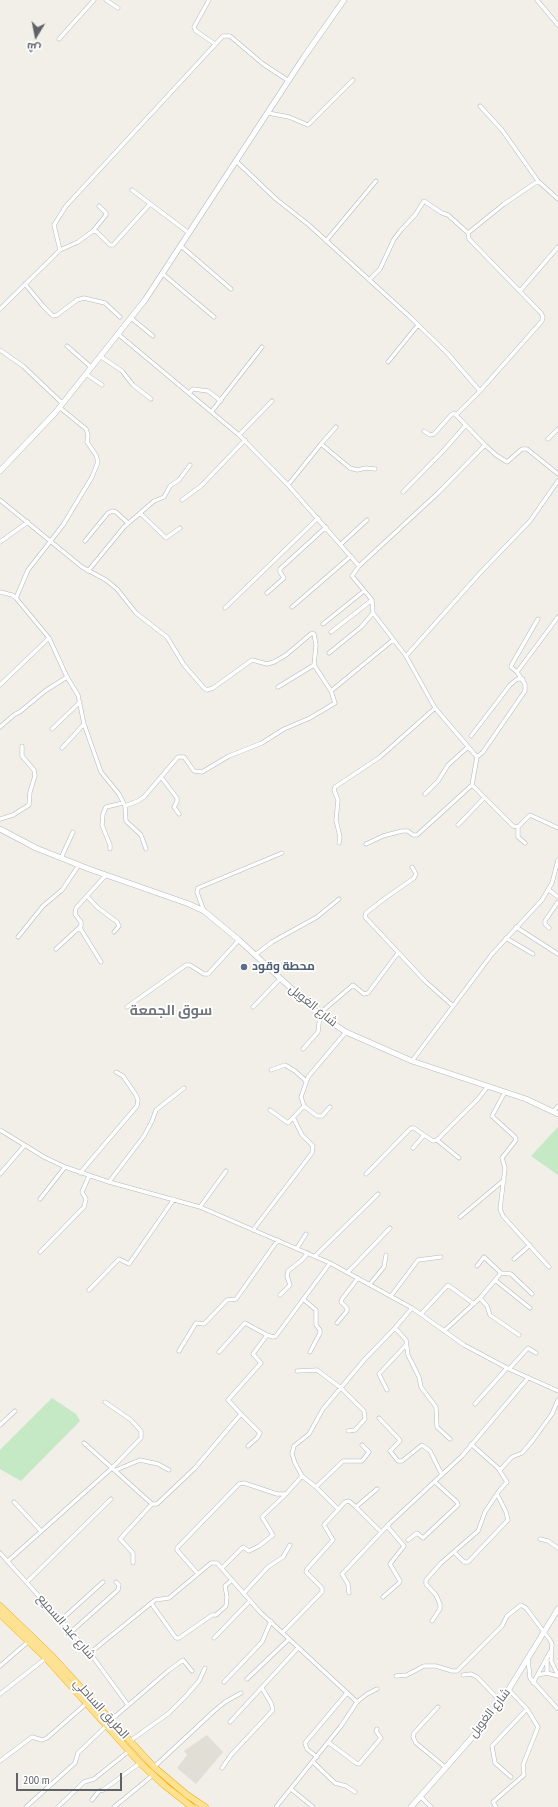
<!DOCTYPE html>
<html>
<head>
<meta charset="utf-8">
<style>
	body { margin:0 }
	#map { position:relative; width:558px; height:1807px; overflow:hidden; background:#f1efe8; font-family:"PT Sans Narrow",Cairo,sans-serif }
	canvas { display:block }
	.north { position:absolute; left:16px; top:16px; width:40px; height:40px; -webkit-text-stroke:3px #fff; paint-order:stroke; rotate:190deg; font-size:11px; font-weight:700; line-height:16px; text-align:center; color:#5f6368 }
	.north::after { content:''; display:block; margin:auto; width:14px; height:18px; background:#5f6368; clip-path:polygon(50% 0,100% 100%,50% 72%,0 100%) }
	.scale { position:absolute; left:16px; top:1773px; width:106px; height:18px; box-sizing:border-box; border:2px solid #5f6368; border-top:0; padding-left:5px; font-size:12px; line-height:14px; white-space:nowrap; color:#5f6368; -webkit-text-stroke:3px #fff; paint-order:stroke }
</style>
</head>
<body>
<div id="map">
<canvas width="558" height="1807"></canvas>
<div class="north">ش</div>
<div class="scale">200 m</div>
</div>
<script>
const g = document.querySelector('canvas').getContext('2d');
g.lineJoin = 'round';
function fillPath(path, color) {
  g.fillStyle = color;
  g.fill(path, 'evenodd');
}
function toPath(rows) {
  const path = new Path2D();
  for (const r of rows) {
    path.moveTo(r[0], r[1]);
    for (let i = 2; i < r.length; i += 2) path.lineTo(r[i], r[i + 1]);
  }
  return path;
}
function strokePath(path, color, width, dash) {
  g.strokeStyle = color;
  g.lineWidth = width;
  g.lineCap = dash ? 'butt' : 'round';
  g.setLineDash(dash || []);
  g.stroke(path);
}
function drawText(font, color, halo, rows, align = 'center') {
  g.font = font + ' "PT Sans Narrow",Cairo,sans-serif';
  g.lineWidth = 3.5;
  g.setLineDash([]);
  g.textBaseline = 'middle';
  g.strokeStyle = halo;
  g.fillStyle = color;
  for (const [text, x, y, turn = 0] of rows) {
    g.save();
    g.translate(x, y);
    g.rotate((+turn || 0) * Math.PI / 180);
    g.textAlign = isNaN(turn) ? turn : align;
    if (halo) g.strokeText(text, 0, 0);
    g.fillText(text, 0, 0);
    g.restore();
  }
}
const education = toPath([
	[207,1735,223,1752,196,1784,177,1768,187,1755,184,1751]
]);
const green = toPath([
	[558,1127,558,1175,531,1156],
	[52,1398,76,1414,80,1421,21,1481,0,1469,0,1450]
]);
const street = toPath([
	[106,0,118,8],
	[209,0,194,27,196,31,215,44],
	[537,0,558,25],
	[59,39,94,0],
	[480,106,502,130,538,181,558,199],
	[268,113,289,117,308,125,353,80],
	[236,161,276,199,309,225,409,316,447,353,480,391,456,415,454,413,451,415,434,434,430,435,424,431],
	[132,190,189,233],
	[93,231,106,215,106,213,99,206],
	[468,233,504,204,538,181],
	[326,241,376,181],
	[181,246,231,289],
	[60,250,54,225,66,206,223,36,230,36,263,64,289,81],
	[163,274,214,317],
	[369,280,380,269,394,239,401,230,415,215,424,201,442,213,448,215,468,233,469,239,541,313,543,317,542,321,480,391],
	[25,284,43,306,53,316,57,315,77,300,84,298,105,303,120,317],
	[520,291,558,247],
	[0,309,60,250,78,242,93,231,97,232,110,245,113,245,150,204],
	[131,318,153,336],
	[118,334,239,435,288,485,359,566],
	[67,346,91,367],
	[0,350,23,366,62,403],
	[100,356,122,371,133,385,151,399],
	[388,362,418,325],
	[86,374,102,385],
	[189,393,193,389,208,391,221,401],
	[212,411,262,347],
	[456,415,485,445,438,493,359,566,352,576,372,600,373,613,406,656,435,708,477,757],
	[239,435,272,401],
	[548,439,558,429],
	[321,444,336,427],
	[485,445,496,455,507,462,522,449,527,449,558,474],
	[288,485,321,444,350,468,357,470,366,468,375,469],
	[403,492,444,450,465,426],
	[0,500,82,567,106,580,117,589,136,613,167,637,184,665,204,688,207,690,213,688,252,660,267,664,274,662,286,655,312,633,314,634,316,645,314,665,331,691,335,703,310,718,284,729,262,743,229,756,202,772,194,771,184,757,178,757,144,797,138,801,125,806,119,794,101,772,84,724,78,695,67,677,49,638,16,598,12,595,0,592],
	[182,500,201,486,245,440],
	[140,513,166,538,180,528],
	[85,541,108,513,112,511,116,512,128,523],
	[0,542,28,522],
	[341,544,367,520],
	[88,571,124,527,154,501,164,497,170,486,179,480,190,465],
	[267,593,284,578,280,572,280,569,326,527],
	[16,598,28,570,63,525,92,477,98,462,96,455,87,442,88,435,86,429,59,407],
	[292,607,351,556],
	[225,608,318,518],
	[558,617,517,672,525,684,525,691,483,752,477,757,472,785,513,826,518,827,530,815,558,828],
	[323,624,364,591],
	[331,632,372,600],
	[329,653,361,627,373,613],
	[406,656,481,572,530,521,558,481],
	[517,672,511,667,512,664,538,619],
	[0,685,49,638],
	[278,687,314,665],
	[331,691,393,640],
	[0,727,14,715,21,711,45,691,67,677],
	[52,729,80,702],
	[471,736,510,685,517,679,523,679],
	[62,748,84,724],
	[161,777,177,798,177,802,174,807,179,814],
	[425,794,438,781,448,765,468,747],
	[125,806,126,821,141,835,146,849],
	[0,819,13,815,29,805,30,792,35,776,34,770,22,756,22,746],
	[458,825,484,798],
	[518,827,518,837,525,843],
	[339,843,340,837,336,820,338,800,334,790,335,787,380,757,435,708],
	[366,844,383,836,402,831,408,831,413,835,417,835,472,785],
	[110,849,110,845,102,825,103,814,106,807,123,803],
	[61,858,73,832],
	[412,867,416,874,414,878,384,899,366,913,365,917,426,982,452,1005],
	[549,890,558,897],
	[87,896,97,907,117,922,119,926,114,932],
	[204,911,197,892,198,888,282,853],
	[516,927,558,954],
	[80,928,101,962],
	[549,928,545,924,545,921,558,902],
	[18,937,43,906,62,890,79,865],
	[506,938,533,954],
	[56,949,81,926,81,922,75,914,76,908,106,875],
	[255,955,272,942,317,917,339,899],
	[127,1007,186,965,190,965,204,974,208,974,239,940],
	[253,1007,280,979],
	[319,1014,353,985,364,994,368,993,398,953],
	[303,1049,318,1032,320,1015],
	[412,1061,492,954,542,900,552,883,558,860],
	[271,1070,285,1065,295,1071,306,1081],
	[505,1092,492,1116,515,1137,516,1140,502,1158,505,1168,500,1209,503,1216,549,1267],
	[330,1107,322,1116,317,1116,304,1106,301,1097,308,1077,346,1032],
	[270,1110,288,1123,304,1106],
	[553,1112,558,1106],
	[0,1130,44,1157,65,1167,109,1182,200,1207,330,1263,412,1308,464,1345,509,1369,558,1391],
	[437,1140,459,1158],
	[413,1148,424,1135,433,1141,437,1140,478,1099,488,1086],
	[80,1173,137,1106,138,1100,136,1095,123,1076,116,1072],
	[0,1174,24,1146],
	[366,1174,411,1128,414,1128,424,1135],
	[109,1182,144,1136,152,1121,156,1110,184,1088],
	[40,1199,65,1167],
	[200,1207,226,1171],
	[460,1217,504,1180],
	[253,1230,312,1153,313,1146,302,1135,294,1119],
	[297,1248,306,1234],
	[40,1252,84,1207,86,1199,82,1192,89,1176],
	[315,1256,378,1194],
	[514,1259,530,1245],
	[348,1272,390,1228],
	[501,1273,511,1274,532,1294],
	[495,1280,530,1308],
	[370,1284,384,1267,386,1255],
	[89,1290,119,1259,129,1264,174,1199],
	[280,1295,290,1285,287,1276,288,1271,302,1260,308,1253],
	[391,1296,418,1260,441,1257],
	[480,1298,487,1306,490,1315,519,1335],
	[303,1299,316,1310,316,1325,320,1330,320,1333,310,1352],
	[412,1308,395,1328,406,1340,408,1355,419,1377,421,1387,436,1407,437,1427,450,1439],
	[421,1314,448,1285,474,1304],
	[337,1323,347,1311,347,1308,341,1302,342,1299,358,1278],
	[444,1331,480,1298,501,1273,484,1257,477,1266],
	[179,1351,196,1323,204,1324,227,1300,236,1299,278,1240],
	[219,1352,245,1323,267,1335],
	[509,1369,528,1348,536,1353],
	[297,1371,317,1370,341,1388,364,1411,365,1419,355,1430,348,1431],
	[387,1390,379,1374,406,1345],
	[475,1404,507,1368],
	[241,1414,260,1433,257,1438,248,1446],
	[379,1418,399,1439,400,1441,390,1451,398,1461,402,1461,422,1445,430,1451,442,1475],
	[0,1425,15,1411],
	[84,1443,112,1468,141,1438,141,1431,131,1420,105,1402],
	[116,1470,140,1460,158,1464,169,1470],
	[500,1470,512,1457,522,1453,533,1440,552,1414,558,1400],
	[316,1487,302,1476,295,1463,292,1454,294,1446,309,1434,323,1409,365,1359,395,1328],
	[14,1502,41,1531],
	[356,1507,377,1489],
	[338,1509,316,1487,343,1461,362,1461,369,1452,362,1445],
	[540,1539,548,1541,558,1548],
	[408,1540,417,1533,423,1538,458,1505,457,1502,435,1482],
	[454,1552,464,1562,468,1562,508,1520,506,1512,497,1494],
	[0,1553,90,1653,128,1705],
	[8,1561,112,1468,152,1504,157,1504,195,1468,241,1414,228,1400,261,1363,253,1354,267,1335,273,1337,276,1336,330,1263],
	[133,1563,133,1553,120,1539,152,1504],
	[222,1568,243,1547,249,1551,259,1546,273,1535,262,1517,286,1494,302,1476],
	[198,1574,177,1550,177,1548,239,1484,244,1483,277,1494,286,1494],
	[27,1582,111,1499],
	[244,1593,268,1567,283,1557,290,1545],
	[349,1593,348,1584,342,1574,390,1523,462,1456,528,1378],
	[383,1597,399,1583,400,1581,390,1564,404,1546,387,1526],
	[151,1603,176,1638,179,1638,212,1615,216,1615,226,1606,227,1597,225,1586,232,1580],
	[61,1620,103,1582],
	[432,1621,440,1609,440,1604,436,1595,426,1584,426,1580,441,1563,478,1531,485,1512,499,1491,507,1482,498,1468,471,1444],
	[71,1632,118,1590,119,1585,116,1582],
	[283,1632,322,1592,322,1588,306,1572,307,1569,333,1540,324,1525,345,1502,349,1501,356,1507,381,1532],
	[214,1638,250,1601],
	[90,1653,155,1600,169,1598,211,1563,217,1563,260,1612,357,1702,341,1726,276,1807],
	[528,1659,530,1678,557,1708],
	[0,1666,29,1641],
	[547,1673,547,1658],
	[463,1675,471,1674,477,1677,501,1702],
	[538,1675,547,1673,558,1676],
	[396,1676,407,1675,424,1666,436,1666,452,1671,457,1671,502,1626,507,1616,521,1605,526,1608,550,1640,552,1644,551,1661,558,1675],
	[247,1679,289,1639],
	[224,1682,262,1642,271,1621],
	[533,1683,550,1652],
	[0,1694,46,1658],
	[357,1702,367,1694,377,1689],
	[438,1707,414,1733,413,1737,416,1743,445,1767],
	[111,1720,168,1671,183,1660,192,1671],
	[230,1722,298,1648],
	[130,1741,169,1713,185,1697,199,1681,205,1668],
	[328,1742,356,1763,359,1764,381,1738,376,1731,377,1729],
	[317,1757,307,1749,305,1743,347,1693],
	[0,1761,32,1737,42,1740,47,1738,87,1703],
	[313,1762,335,1783,346,1786,355,1792],
	[154,1767,213,1712,225,1702,241,1693],
	[222,1768,231,1755,273,1710,271,1703,262,1688],
	[511,1777,495,1763,492,1746,527,1709],
	[291,1789,313,1807],
	[420,1796,431,1807],
	[92,1800,99,1791,103,1790,140,1763],
	[26,1807,75,1763,78,1753,106,1726],
	[58,1807,84,1782,94,1779,129,1751],
	[114,1807,153,1775],
	[496,1807,493,1802,524,1775,523,1765,538,1727,527,1709,509,1690]
]);
const secondary = toPath([
	[0,471,55,413,145,300,304,57,344,0],
	[0,829,36,848,89,869,189,904,204,911,239,940,320,1015,346,1032,412,1061,526,1099,558,1114],
	[411,1807,483,1725,501,1702,558,1609]
]);
const highway = toPath([
	[0,1606,52,1656,154,1767,187,1795,205,1807],
	[0,1614,46,1658,140,1763,164,1785,192,1807]
]);
const markers = [
	[244,967,4,"#5c6f8a"]
];
const serviceNames = [
	["محطة وقود",252,967]
];
const streetNames = [
	["شارع الغويل",313,1006,39],
	["شارع عبد السميع",66,1627,49],
	["الطريق الساحلي",101,1709,48],
	["شارع الغويل",490,1713,-52]
];
const quarterNames = [
	["سوق الجمعة",171,1011]
];
fillPath(education, '#e1ded6');
fillPath(green, '#c5e8c5');
strokePath(street, '#b5b8bc', 4.5);
strokePath(secondary, '#b6babf', 6);
strokePath(highway, '#f9ab00', 7);
strokePath(street, '#fff', 3.5);
strokePath(secondary, '#fff', 5);
strokePath(highway, '#fde293', 6);
for (const [x, y, r, color] of markers) {
  const dot = new Path2D();
  dot.arc(x, y, r, 0, 2 * Math.PI);
  g.fillStyle = color;
  g.fill(dot);
  strokePath(dot, '#fff', 1.5);
}
drawText('bold 12px', '#4e5e75', '#fff', serviceNames, 'left');
drawText('12px', '#5f6368', '#fff', streetNames);
drawText('bold 14px', '#70757a', '#fff', quarterNames);
</script>
</body>
</html>
